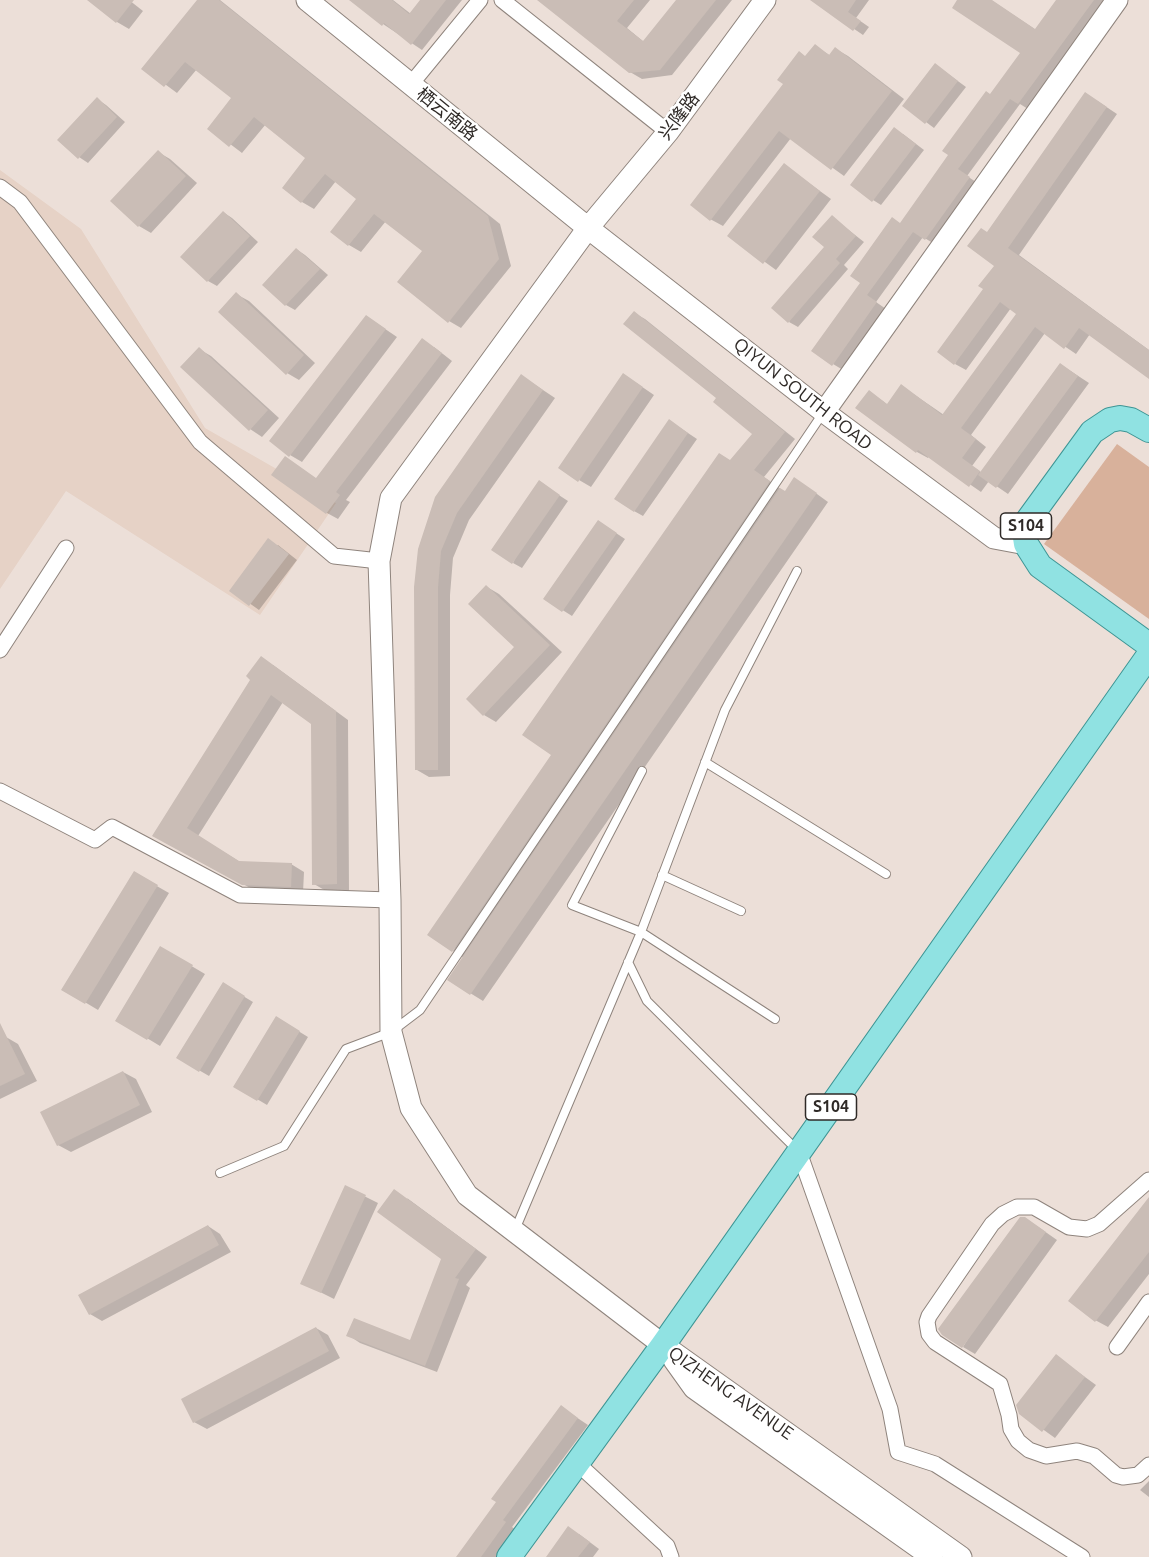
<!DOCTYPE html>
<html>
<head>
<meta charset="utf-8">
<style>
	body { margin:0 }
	canvas { display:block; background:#ecdfd8 }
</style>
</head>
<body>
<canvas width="1149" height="1557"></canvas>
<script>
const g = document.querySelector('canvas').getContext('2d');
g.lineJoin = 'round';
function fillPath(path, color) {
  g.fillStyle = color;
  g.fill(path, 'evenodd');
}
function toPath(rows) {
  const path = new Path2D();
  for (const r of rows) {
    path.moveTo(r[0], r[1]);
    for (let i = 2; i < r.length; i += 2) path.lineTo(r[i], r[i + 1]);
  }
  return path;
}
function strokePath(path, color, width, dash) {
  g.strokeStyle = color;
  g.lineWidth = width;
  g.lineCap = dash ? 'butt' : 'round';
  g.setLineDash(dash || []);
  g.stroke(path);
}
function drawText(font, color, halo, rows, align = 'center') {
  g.font = font + ' Ubuntu,"Noto Sans SC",sans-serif';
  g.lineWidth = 5;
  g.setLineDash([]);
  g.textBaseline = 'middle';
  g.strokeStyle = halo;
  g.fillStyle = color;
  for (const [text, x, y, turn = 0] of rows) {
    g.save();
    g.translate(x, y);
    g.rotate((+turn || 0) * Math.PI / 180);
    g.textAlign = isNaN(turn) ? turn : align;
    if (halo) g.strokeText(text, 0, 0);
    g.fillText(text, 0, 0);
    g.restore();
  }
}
const built = toPath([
	[0,170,81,229,205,428,336,503,260,615,66,491,0,589]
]);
const green = toPath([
	[1117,444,1149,467,1149,619,1044,544]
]);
const shadow = toPath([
	[89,0,129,0,143,11,129,29,117,22],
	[199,0,220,0,500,224,511,266,461,328,449,321,424,251,386,221,361,252,349,245,332,232,358,199,336,181,314,209,302,202,308,158,266,124,242,153,209,128,233,98,197,69,177,93,143,68],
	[352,0,393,0,411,14,422,0,462,0,422,50,383,24],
	[539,0,650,0,627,28,644,42,678,0,732,0,672,75,642,79,630,72],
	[823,0,869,0,856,18,869,27,863,35,819,5],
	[959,0,991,0,1036,30,1058,0,1108,0,1028,109,1020,104,967,176,979,184,936,245,923,237,876,302,886,309,843,370,833,364,901,224,1022,53],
	[815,46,831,56,836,49,848,56,904,99,844,176,791,138,723,226,710,219,806,57],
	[936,65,966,87,934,128,926,122],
	[97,99,106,105,125,122,88,163,79,157],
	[1096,100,1117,114,1019,255,1149,350,1149,377,1090,334,1076,354,1045,333,971,435,986,447,972,466,981,472,1060,364,1089,383,1008,494,989,481,981,492,929,456,928,458,917,452,857,408,880,399,888,405,912,393,944,415,1018,314,1011,308,966,370,955,364,996,265,988,234],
	[903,134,924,150,881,205,873,200],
	[158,152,170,159,197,183,151,233,139,226],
	[784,165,831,199,776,270,729,236],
	[223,212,232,218,258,242,217,286,208,281],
	[832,217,864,242,844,265,848,269,798,327,789,322,826,247],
	[296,249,305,255,328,275,295,310,286,305],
	[236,294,249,301,315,363,299,380,287,373],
	[634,313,645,319,795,439,764,477,785,492,806,486,828,502,483,1001,449,980,464,958,453,951,553,755,731,461,754,434],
	[366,316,397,337,302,462,290,455],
	[434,347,452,361,346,500,350,502,338,519,327,513,317,479],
	[199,349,211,356,279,418,262,437,250,429],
	[522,376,555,398,469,520,453,558,450,595,450,776,429,777,417,770,416,587],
	[635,382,654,395,591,487,579,480],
	[679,427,697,439,643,516,634,511],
	[548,488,568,501,522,568,513,563],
	[607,527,625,539,572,616,545,599],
	[278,545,297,560,259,610,231,590],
	[487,587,499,594,562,652,496,722,484,715,517,647],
	[273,665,348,720,349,891,326,891,314,884,312,723,283,702,198,836,240,862,291,864,304,872,303,893,256,891,166,843,252,679],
	[134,873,169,893,98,1010,63,989],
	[161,948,205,974,160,1046,117,1020],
	[223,984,253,1002,209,1076,178,1058],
	[277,1018,308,1037,267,1105,235,1086],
	[6,1037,18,1044,37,1081,0,1099,0,1040],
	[123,1072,136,1079,152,1112,71,1152,58,1145],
	[346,1187,378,1203,334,1299,302,1283],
	[407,1198,487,1257,466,1285,470,1288,437,1372,360,1343,348,1335,411,1341,443,1259],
	[1149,1200,1149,1274,1108,1327,1095,1320],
	[208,1226,220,1234,231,1252,102,1321,90,1314],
	[1037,1226,1057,1240,975,1354,963,1347],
	[316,1328,328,1335,340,1358,207,1429,194,1422],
	[1056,1356,1096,1385,1055,1438,1020,1413],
	[561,1407,588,1425,512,1527,516,1530,496,1557,458,1557,498,1502],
	[1149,1481,1149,1497,1140,1490],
	[579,1534,599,1549,593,1557,547,1557]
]);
const building = toPath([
	[87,0,134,0,116,23],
	[197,0,219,0,488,216,499,259,448,323,397,282,422,251,374,214,348,246,330,232,356,199,325,174,301,203,282,188,305,158,254,117,229,147,207,129,231,98,185,62,164,87,141,69],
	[349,0,392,0,409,14,420,0,446,0,411,45,384,23,382,26],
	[537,0,634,0,617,21,643,41,676,0,716,0,660,70,629,73],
	[810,0,856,0,848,12,861,21,853,31],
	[957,0,992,0,1035,29,1056,0,1094,0,1018,104,1010,99,958,169,970,177,925,240,913,232,867,295,877,302,832,366,811,351,860,283,850,276,892,217,900,223,948,155,942,151,986,91,990,94,1020,53,952,8],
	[815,44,829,55,835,47,892,91,831,170,779,131,710,221,690,205,783,84,777,80,799,51,805,56],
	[935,63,958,81,925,124,902,106],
	[1085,92,1107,107,1008,248,1149,350,1149,379,1079,328,1064,349,1035,327,961,428,976,439,962,458,980,471,969,487,918,450,916,453,855,408,869,390,887,404,901,384,942,415,1016,314,1000,302,954,365,937,352,983,289,978,286,994,266,967,246,981,228,987,232],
	[97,97,117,117,78,159,57,140],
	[894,127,916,144,872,202,850,185],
	[158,150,186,176,138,227,110,201],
	[784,163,820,191,763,264,727,236],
	[223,211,250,236,207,282,180,257],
	[832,215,856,236,836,259,840,263,788,323,771,308,824,247,812,237],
	[296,248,320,269,285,306,262,285],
	[236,292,304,355,286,375,218,312],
	[634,311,785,432,754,470,770,481,452,952,427,935,551,755,522,735,719,453,730,460,752,434,713,402,716,398,623,324],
	[366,315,386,329,289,457,269,441],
	[422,338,442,353,336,492,340,495,326,514,271,475,285,456,316,478],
	[199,347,268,410,249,431,180,367],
	[1060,363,1078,376,996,488,978,475],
	[623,373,643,387,578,482,558,468],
	[521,374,543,390,457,513,441,551,438,587,438,770,415,770,414,587,418,549,435,497],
	[669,419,688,433,634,512,614,499],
	[794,477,817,493,470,995,447,980,780,488,785,491],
	[539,480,560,495,512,564,491,550],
	[598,520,617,533,562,612,543,599],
	[268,538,289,554,249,606,229,591],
	[486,585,550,645,483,716,466,699,514,647,468,604],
	[261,656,336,711,337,884,312,885,311,724,271,695,187,828,239,861,292,863,291,887,242,885,152,836,250,680,246,676],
	[134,871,158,885,85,1004,61,990],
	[160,946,193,965,147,1040,115,1021],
	[223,982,245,996,199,1072,176,1058],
	[276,1016,300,1031,257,1101,233,1087],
	[0,1023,25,1074,0,1086],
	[123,1071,140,1105,57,1146,40,1112],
	[345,1185,366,1195,321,1293,300,1284],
	[394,1189,476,1249,455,1278,459,1279,425,1366,346,1336,354,1318,410,1340,441,1259,377,1212],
	[1149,1197,1149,1252,1095,1322,1068,1301],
	[1020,1217,1025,1217,1046,1232,962,1348,942,1335,938,1329],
	[208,1225,219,1245,89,1315,78,1295],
	[316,1327,329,1351,193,1423,181,1399],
	[1056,1354,1085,1377,1042,1432,1019,1414,1016,1405],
	[561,1405,578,1418,503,1520,506,1522,481,1557,456,1557,496,1502,491,1499],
	[568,1526,590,1542,578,1557,546,1557]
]);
const lane = toPath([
	[705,762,886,874],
	[642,771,572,905,641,932,775,1019],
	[662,875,741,911],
	[628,962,647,1001,796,1149],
	[220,1173,284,1146,346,1049,391,1032,420,1010,823,413],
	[515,1230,641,932,725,710,797,571]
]);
const street = toPath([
	[502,0,668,132],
	[411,84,480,0],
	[0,187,20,202,200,442,334,556,379,561],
	[0,650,66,548],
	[0,791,95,840,112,827,240,895,390,900],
	[799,1152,890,1409,898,1452,935,1464,1082,1557],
	[1149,1180,1099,1224,1087,1229,1069,1227,1034,1207,1017,1207,1003,1214,992,1224,929,1316,927,1322,929,1334,935,1342,1000,1384,1009,1415,1011,1429,1018,1441,1029,1450,1046,1456,1077,1451,1094,1456,1116,1475,1123,1477,1138,1475,1149,1465],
	[1117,1347,1149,1302],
	[577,1463,667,1546,671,1557]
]);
const secondary = toPath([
	[307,0,588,228,824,412,994,538,1026,544],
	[765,0,668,132,588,228,391,498,379,561,390,900,391,1032,411,1108,467,1195,663,1345,961,1557],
	[824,412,1117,0],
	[674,1360,694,1388,932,1557]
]);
const primary = toPath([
	[1149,430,1131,420,1120,418,1110,420,1092,432,1028,520,1024,531,1026,544,1040,566,1149,645],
	[509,1557,663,1345,1149,655]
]);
const shields = [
	[1026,526,51],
	[831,1107,51]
];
const shieldNames = [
	["S104",1026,526],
	["S104",831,1107]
];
const streetNames = [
	["栖云南路",447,114,39],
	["兴隆路",679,116,-53],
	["QIYUN SOUTH ROAD",803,394,38],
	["QIZHENG AVENUE",731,1393,35]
];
fillPath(built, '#e6d2c6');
fillPath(green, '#d8b19b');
fillPath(shadow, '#0003');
fillPath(building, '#cabdb6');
strokePath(lane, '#8f847d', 10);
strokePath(street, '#8f847d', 17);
strokePath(secondary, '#8f847d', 23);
strokePath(primary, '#3e9594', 26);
strokePath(lane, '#fff', 8);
strokePath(street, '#fff', 15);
strokePath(secondary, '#fff', 21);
strokePath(primary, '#90e2e2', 24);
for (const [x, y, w] of shields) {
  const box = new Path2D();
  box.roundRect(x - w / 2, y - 13, w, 26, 4.5);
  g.fillStyle = '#fff';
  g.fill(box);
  strokePath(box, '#2f2a27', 1.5);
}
drawText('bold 16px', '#2f2a27', null, shieldNames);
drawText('18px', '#2f2a27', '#fff', streetNames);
</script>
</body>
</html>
